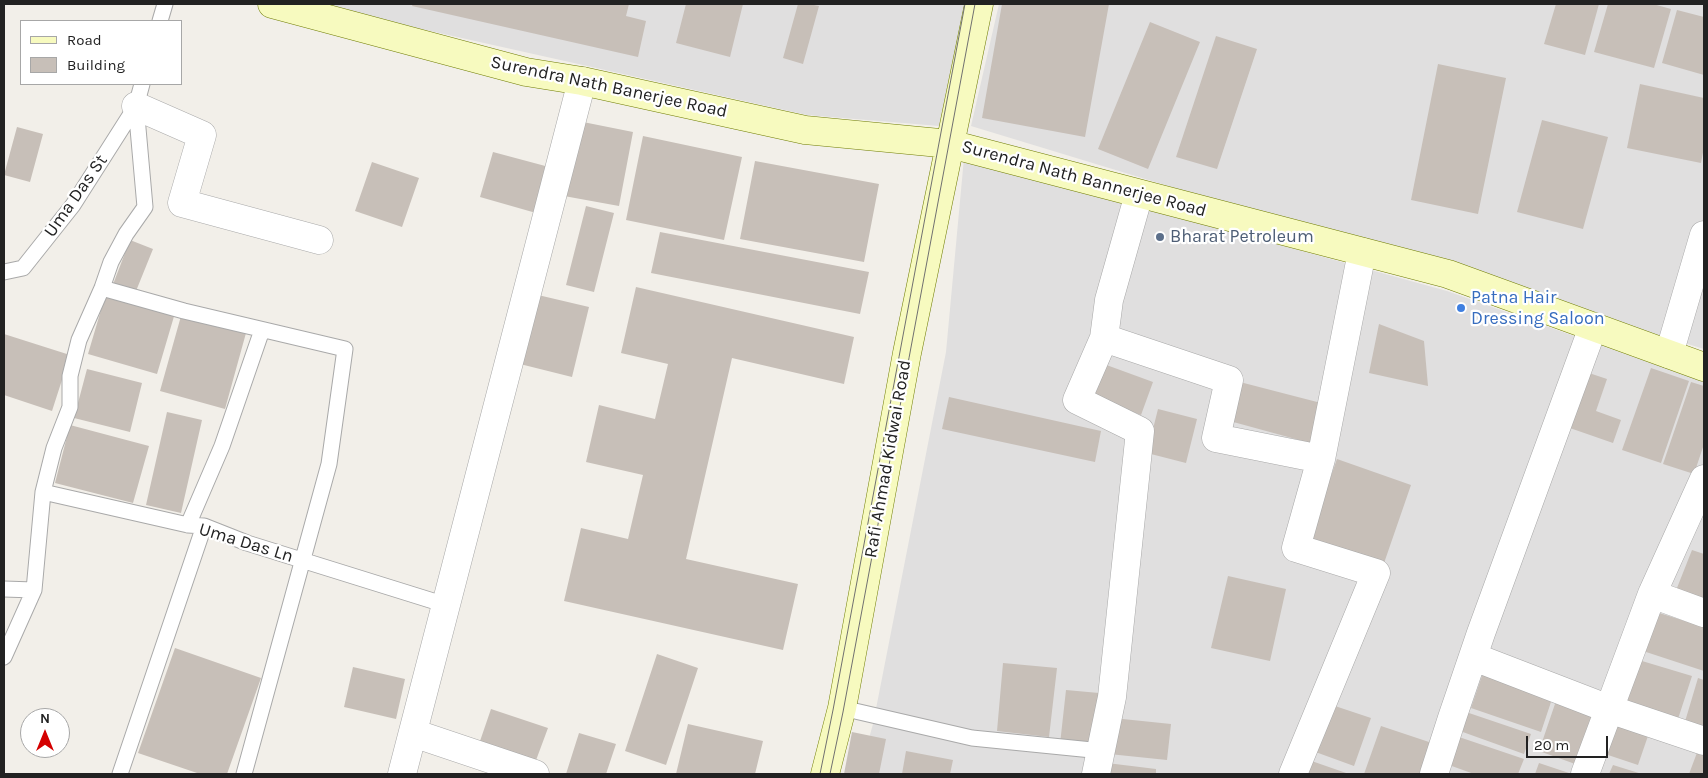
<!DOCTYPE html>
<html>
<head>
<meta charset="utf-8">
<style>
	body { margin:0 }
	#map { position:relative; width:1708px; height:778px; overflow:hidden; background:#f2efe9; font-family:Karla,sans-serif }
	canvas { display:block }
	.frame { position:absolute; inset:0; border:5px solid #222; pointer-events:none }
	.legend { position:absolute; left:20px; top:20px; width:162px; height:65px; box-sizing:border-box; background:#fff; border:1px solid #a7a7a7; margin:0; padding:6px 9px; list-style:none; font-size:15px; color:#222 }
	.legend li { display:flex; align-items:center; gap:10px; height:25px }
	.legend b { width:25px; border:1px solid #a7a7a7 }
	.north { position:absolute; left:20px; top:708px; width:50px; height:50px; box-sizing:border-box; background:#fff; border:1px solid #a7a7a7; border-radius:50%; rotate:0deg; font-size:14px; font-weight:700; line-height:20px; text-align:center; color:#222 }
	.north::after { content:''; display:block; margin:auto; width:18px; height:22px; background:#d40000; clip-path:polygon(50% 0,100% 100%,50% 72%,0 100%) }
	.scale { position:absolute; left:1526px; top:736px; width:82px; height:22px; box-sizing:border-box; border:2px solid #222; border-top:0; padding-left:6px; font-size:15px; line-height:18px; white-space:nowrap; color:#222; -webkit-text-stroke:4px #fff; paint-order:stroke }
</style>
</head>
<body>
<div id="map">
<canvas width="1708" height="778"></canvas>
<div class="frame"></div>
<ul class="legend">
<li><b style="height:6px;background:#f7fabf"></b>Road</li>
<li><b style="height:14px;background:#c7bfb8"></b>Building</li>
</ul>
<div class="north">N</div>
<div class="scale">20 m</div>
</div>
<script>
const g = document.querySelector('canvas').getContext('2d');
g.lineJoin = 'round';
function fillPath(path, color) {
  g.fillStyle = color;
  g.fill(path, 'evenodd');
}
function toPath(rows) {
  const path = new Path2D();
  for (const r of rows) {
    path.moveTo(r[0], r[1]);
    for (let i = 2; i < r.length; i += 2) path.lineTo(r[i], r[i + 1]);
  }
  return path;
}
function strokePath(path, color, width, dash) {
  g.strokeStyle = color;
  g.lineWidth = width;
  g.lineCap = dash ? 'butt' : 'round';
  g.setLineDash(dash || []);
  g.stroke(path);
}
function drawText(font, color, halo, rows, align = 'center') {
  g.font = font + ' Karla,sans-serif';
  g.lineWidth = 4.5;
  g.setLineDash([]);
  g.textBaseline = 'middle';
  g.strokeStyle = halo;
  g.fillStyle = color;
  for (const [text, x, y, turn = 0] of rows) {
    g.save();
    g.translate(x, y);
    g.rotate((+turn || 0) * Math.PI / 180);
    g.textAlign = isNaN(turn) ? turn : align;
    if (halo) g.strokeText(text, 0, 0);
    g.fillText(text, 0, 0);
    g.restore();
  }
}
const residential = toPath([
	[326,4,965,4,939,126,807,115,381,20],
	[999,4,1704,4,1704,349,971,126],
	[964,158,1447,291,1704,382,1704,774,859,774,873,724,946,352]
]);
const building = toPath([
	[413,4,629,4,626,16,646,21,638,57,412,6],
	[686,4,743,4,730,57,676,43],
	[798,4,809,4,819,6,803,64,783,58],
	[1002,4,1109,4,1085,137,982,118],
	[1556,4,1599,4,1585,55,1544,44],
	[1608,4,1653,4,1671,9,1654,68,1594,52],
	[1677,10,1704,17,1704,75,1662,63],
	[1150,22,1200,42,1148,169,1098,149],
	[1216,36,1257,49,1217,169,1176,157],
	[1438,64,1506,78,1478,214,1411,200],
	[1640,84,1704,98,1704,147,1701,163,1627,148],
	[1542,120,1608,137,1583,229,1517,212],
	[578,121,633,132,619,206,564,196],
	[17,127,43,134,30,182,4,175],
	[643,136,742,157,724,240,626,220],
	[493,152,549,167,536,213,480,197],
	[755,161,879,184,864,262,740,239],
	[372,162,419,178,402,227,355,211],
	[586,206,614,213,594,292,566,285],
	[660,232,869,272,860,314,651,273],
	[130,240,153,249,134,296,112,287],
	[636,287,854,337,844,384,732,358,686,559,798,584,783,650,564,601,581,528,628,539,643,475,586,462,599,405,655,419,668,364,621,353],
	[106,293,175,313,157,374,88,354],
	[538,295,589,307,572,377,520,364],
	[181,316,246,333,225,409,160,391],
	[1379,324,1424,341,1428,386,1369,373],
	[4,334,70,355,52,411,4,395],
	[1101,363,1153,382,1141,415,1089,396],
	[1651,368,1689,381,1661,463,1622,450],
	[87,369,142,383,130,432,74,418],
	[1586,372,1607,379,1596,411,1621,420,1613,443,1567,427],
	[1236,381,1321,403,1310,443,1226,420],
	[1691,382,1704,386,1704,444,1694,474,1663,464],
	[949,397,1101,431,1095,462,942,429],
	[1158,409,1197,419,1186,463,1147,453],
	[167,412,202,420,181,513,146,505],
	[70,425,149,446,133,503,55,483],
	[1337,459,1411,485,1383,566,1308,541],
	[1692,550,1704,554,1704,605,1675,593],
	[1228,576,1286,589,1270,661,1211,648],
	[1656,612,1704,627,1704,671,1643,651],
	[175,648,261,678,227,774,200,774,138,753],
	[657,654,698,668,666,765,625,751],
	[1632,658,1692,676,1677,722,1618,704],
	[1003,663,1057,668,1049,737,997,731],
	[353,667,405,679,396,719,344,707],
	[1483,673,1553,696,1541,732,1471,708],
	[1698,678,1704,680,1704,731,1684,725],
	[1066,690,1099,693,1094,748,1060,744],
	[1556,701,1595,715,1578,765,1539,751],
	[1326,703,1371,718,1354,766,1310,750],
	[491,709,548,728,535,763,479,744],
	[1466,712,1531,734,1524,754,1460,731],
	[1113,718,1171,724,1167,760,1109,754],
	[1613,721,1649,733,1638,765,1602,753],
	[688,724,763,741,755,774,676,774],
	[1381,726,1435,744,1424,774,1364,774],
	[852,732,886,739,879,774,844,774],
	[579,733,616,744,606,774,566,774],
	[1459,737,1524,759,1518,774,1474,774,1449,765],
	[1698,750,1704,753,1704,774,1689,774],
	[906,751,953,760,950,774,902,774],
	[1303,758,1349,774,1297,774],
	[1107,763,1156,769,1156,774,1106,774],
	[1539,763,1572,774,1535,774],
	[1613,765,1642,774,1609,774]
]);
const service = toPath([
	[160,21,165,4],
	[4,272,23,268,73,205,136,106],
	[102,288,184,311,345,349,329,464,244,774],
	[43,492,188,525,204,526,247,543,446,605],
	[188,525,222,446,262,330],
	[4,589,34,590],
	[4,657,34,590,43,492,54,448,70,407,70,376,79,340,102,288,111,262,126,234,145,207,136,106,142,84],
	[842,708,972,738,1102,751],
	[120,774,204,526]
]);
const minor = toPath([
	[136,106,202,135,182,203,319,240],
	[1104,338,1229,380,1216,438,1321,459,1296,548,1376,573,1293,774],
	[1669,354,1704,235],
	[1321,459,1362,252],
	[1652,594,1704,613],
	[1474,657,1609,709,1704,741],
	[413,733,535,774],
	[402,774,582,81],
	[1096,774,1112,697,1140,431,1077,400,1104,338,1109,300,1139,194],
	[1434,774,1452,718,1481,633,1593,327],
	[1585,774,1652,594,1704,479]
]);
const secondary = toPath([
	[272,4,526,72,582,81,805,130,950,144,1448,274,1704,367],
	[825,774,842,708,907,353,979,4]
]);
const tram = toPath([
	[820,774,833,710,965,4],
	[830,774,843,712,975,4]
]);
const markers = [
	[1160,237,5,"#5c6f8a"],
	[1461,308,5,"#3f7fe0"]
];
const streetNames = [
	["Surendra Nath Banerjee Road",609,87,12],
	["Surendra Nath Bannerjee Road",1084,179,15],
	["Uma Das St",76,196,-55],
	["Rafi Ahmad Kidwai Road",888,459,-80],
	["Uma Das Ln",246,543,17]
];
const serviceNames = [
	["Bharat Petroleum",1170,237]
];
const shopNames = [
	["Patna Hair",1471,298],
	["Dressing Saloon",1471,319]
];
fillPath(residential, '#e0dfdf');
fillPath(building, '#c7bfb8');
strokePath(service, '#a9a9a9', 17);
strokePath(minor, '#a9a9a9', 29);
strokePath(secondary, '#707d05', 29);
strokePath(service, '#fff', 15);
strokePath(minor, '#fff', 28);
strokePath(secondary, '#f7fabf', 28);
strokePath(tram, '#707070', 1);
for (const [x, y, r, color] of markers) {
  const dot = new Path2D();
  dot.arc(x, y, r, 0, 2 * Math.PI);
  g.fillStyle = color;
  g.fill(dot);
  strokePath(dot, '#fff', 2);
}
drawText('18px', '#222', '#fff', streetNames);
drawText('18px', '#4e5e75', '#fff', serviceNames, 'left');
drawText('18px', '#366cbe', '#fff', shopNames, 'left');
</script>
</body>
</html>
